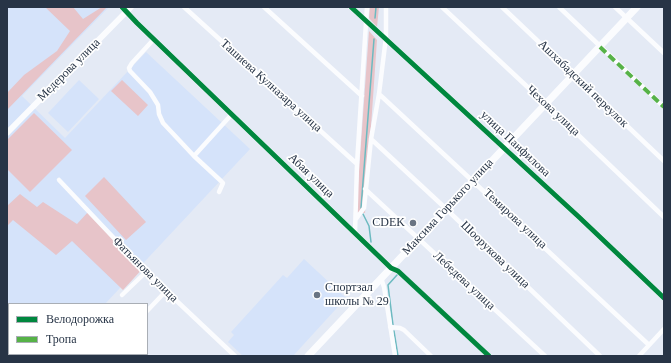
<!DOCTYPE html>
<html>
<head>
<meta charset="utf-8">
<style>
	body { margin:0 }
	#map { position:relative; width:671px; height:363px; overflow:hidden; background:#e4eaf5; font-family:"Times New Roman",serif }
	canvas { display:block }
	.frame { position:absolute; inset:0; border:8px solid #273446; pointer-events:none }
	.legend { position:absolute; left:8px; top:303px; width:140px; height:52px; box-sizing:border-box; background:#fff; border:1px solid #a9aeb5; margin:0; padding:5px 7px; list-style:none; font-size:12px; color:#273446 }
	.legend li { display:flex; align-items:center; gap:8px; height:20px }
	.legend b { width:20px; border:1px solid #a9aeb5 }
</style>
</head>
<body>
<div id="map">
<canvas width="671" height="363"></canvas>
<div class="frame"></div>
<ul class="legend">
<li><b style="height:5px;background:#00873e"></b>Велодорожка</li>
<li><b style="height:5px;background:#56b247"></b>Тропа</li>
</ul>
</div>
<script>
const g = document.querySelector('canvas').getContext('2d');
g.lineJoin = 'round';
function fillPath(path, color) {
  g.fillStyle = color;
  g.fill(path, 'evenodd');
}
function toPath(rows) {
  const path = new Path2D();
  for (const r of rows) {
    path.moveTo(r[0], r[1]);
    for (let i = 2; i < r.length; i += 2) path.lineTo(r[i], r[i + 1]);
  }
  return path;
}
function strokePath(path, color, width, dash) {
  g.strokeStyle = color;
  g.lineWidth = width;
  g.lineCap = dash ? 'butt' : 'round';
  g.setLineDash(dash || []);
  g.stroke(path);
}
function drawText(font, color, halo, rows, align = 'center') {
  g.font = font + ' "Times New Roman",serif';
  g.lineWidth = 3.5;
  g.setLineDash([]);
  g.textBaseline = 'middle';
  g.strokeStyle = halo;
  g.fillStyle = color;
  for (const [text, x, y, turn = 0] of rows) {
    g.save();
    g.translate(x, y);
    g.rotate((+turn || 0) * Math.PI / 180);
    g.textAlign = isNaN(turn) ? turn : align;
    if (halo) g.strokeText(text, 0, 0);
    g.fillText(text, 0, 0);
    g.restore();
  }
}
const built = toPath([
	[7,7,109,7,22,96,65,138,146,52,250,149,105,304,9,304,9,327,7,325],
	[79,80,99,99,68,132,48,113],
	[304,259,346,298,293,356,243,356,228,342,234,335,231,332,283,275,287,278]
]);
const green = toPath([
	[45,7,73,7,83,19,102,7,107,7,7,110,7,93,24,75,57,51,70,31],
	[370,7,379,7,377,27,369,18],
	[369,31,377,40,365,213,356,213],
	[122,80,148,105,138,116,111,91],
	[34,113,72,150,30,192,7,169,7,140],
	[104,177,146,222,126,240,85,196],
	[20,194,37,207,43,202,77,224,88,212,145,266,123,290,72,241,56,255,13,220,7,226,7,206]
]);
const stream = toPath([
	[375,18,376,7],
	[361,208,374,39],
	[363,214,369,226,371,242],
	[393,325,388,285,397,275],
	[394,331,398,356]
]);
const minor = toPath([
	[184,7,357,164],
	[264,7,362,96],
	[442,7,551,109,664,217],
	[502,7,664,161],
	[559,7,664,107],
	[615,7,664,53],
	[154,39,132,63,129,68,130,71,150,92,158,105,159,114,163,123,194,156,232,114],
	[379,94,649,345],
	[371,139,442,205,600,356],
	[194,156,221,181,223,183,219,192],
	[59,180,146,272,235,356],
	[365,189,545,356],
	[356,219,364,208,371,139,379,94,386,37,386,7],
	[355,233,357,164,367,7],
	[391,268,398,271,489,356],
	[381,278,384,287,395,356],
	[122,295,146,272],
	[147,311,166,291],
	[390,327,400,328,404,330,431,356],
	[7,336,9,338],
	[26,354,28,356],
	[639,356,664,329]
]);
const tertiary = toPath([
	[122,7,137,23,391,268],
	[351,7,580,218,664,298]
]);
const secondary = toPath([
	[7,133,131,7]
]);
const primary = toPath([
	[308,356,637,7]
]);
const quiet = toPath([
	[600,47,664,107]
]);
const cycleway = toPath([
	[122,7,137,23,391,268,398,271,489,356],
	[351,7,580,218,664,298]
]);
const markers = [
	[413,223,4,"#697483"],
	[317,295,4,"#697483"]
];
const streetNames = [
	["Медерова улица",69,70,-45],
	["Ашхабадский переулок",583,84,44],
	["Ташиева Кулназара улица",271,86,42],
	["Чехова улица",553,111,43],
	["улица Панфилова",515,144,43],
	["Абая улица",311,176,44],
	["Максима Горького улица",448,207,-47],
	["Темирова улица",515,219,43],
	["Шоорукова улица",495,255,44],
	["Фатьянова улица",145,270,45],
	["Лебедева улица",464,281,43]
];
const poiNames = [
	["CDEK",405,223],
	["Спортзал",325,288,"left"],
	["школы № 29",325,302,"left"]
];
fillPath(built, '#d5e3fa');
fillPath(green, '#e7c4c9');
strokePath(stream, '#6cbac0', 1.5);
strokePath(minor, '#fbfcfe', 4.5);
strokePath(tertiary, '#fbfcfe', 5.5);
strokePath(secondary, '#fbfcfe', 6);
strokePath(primary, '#fbfcfe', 7);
strokePath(quiet, '#56b247', 4, [8, 4]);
strokePath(cycleway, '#00873e', 5);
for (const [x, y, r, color] of markers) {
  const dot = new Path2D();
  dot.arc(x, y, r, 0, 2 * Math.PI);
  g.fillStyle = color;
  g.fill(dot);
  strokePath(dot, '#fff', 1.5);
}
drawText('12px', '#273446', '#fff', streetNames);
drawText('12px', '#273446', '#fff', poiNames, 'right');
</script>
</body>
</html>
